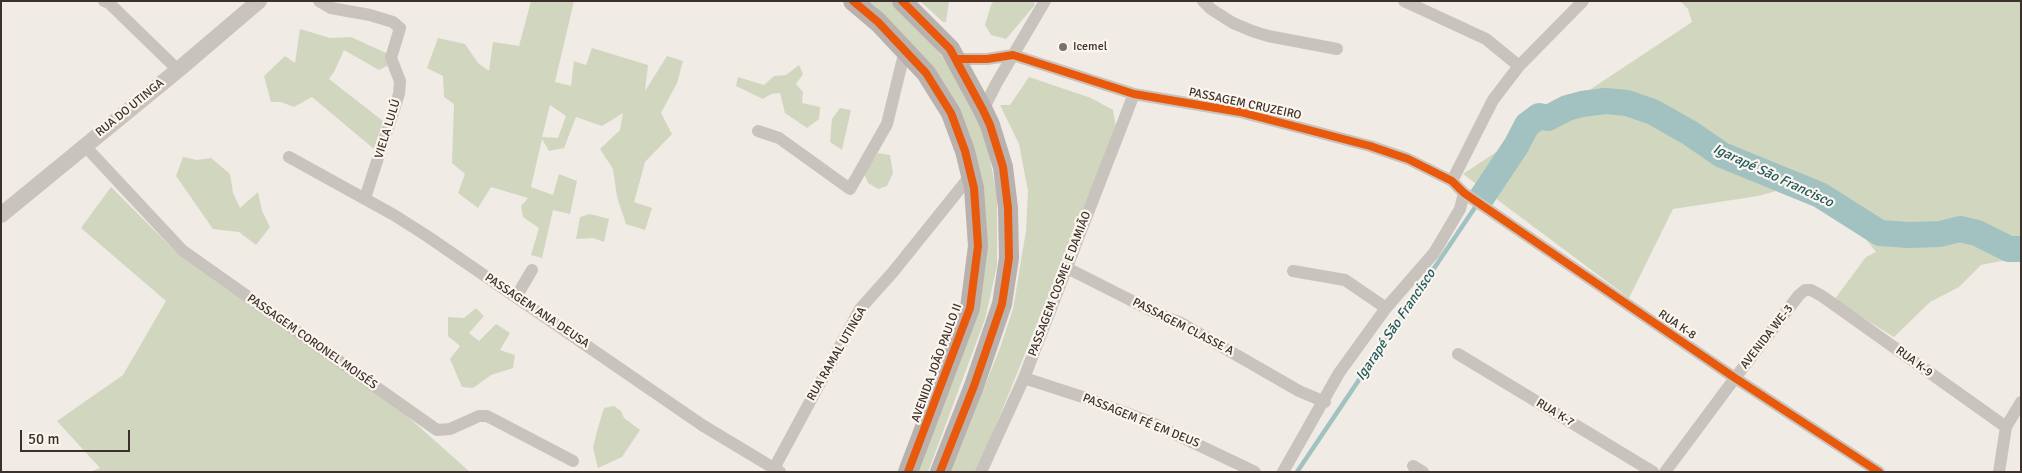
<!DOCTYPE html>
<html>
<head>
<meta charset="utf-8">
<style>
	body { margin:0 }
	#map { position:relative; width:2022px; height:473px; overflow:hidden; background:#f0ebe5; font-family:Signika,sans-serif }
	canvas { display:block }
	.frame { position:absolute; inset:0; border:2px solid #3b302b; pointer-events:none }
	.scale { position:absolute; left:20px; top:430px; width:110px; height:22px; box-sizing:border-box; border:2px solid #3b302b; border-top:0; padding-left:6px; font-size:15px; line-height:18px; white-space:nowrap; color:#3b302b; -webkit-text-stroke:4px #fbf5ee; paint-order:stroke }
</style>
</head>
<body>
<div id="map">
<canvas width="2022" height="473"></canvas>
<div class="frame"></div>
<div class="scale">50 m</div>
</div>
<script>
const g = document.querySelector('canvas').getContext('2d');
g.lineJoin = 'round';
function fillPath(path, color) {
  g.fillStyle = color;
  g.fill(path, 'evenodd');
}
function toPath(rows) {
  const path = new Path2D();
  for (const r of rows) {
    path.moveTo(r[0], r[1]);
    for (let i = 2; i < r.length; i += 2) path.lineTo(r[i], r[i + 1]);
  }
  return path;
}
function strokePath(path, color, width, dash) {
  g.strokeStyle = color;
  g.lineWidth = width;
  g.lineCap = dash ? 'butt' : 'round';
  g.setLineDash(dash || []);
  g.stroke(path);
}
function drawText(font, color, halo, rows, align = 'center') {
  g.font = font + ' Signika,sans-serif';
  g.lineWidth = 4.5;
  g.setLineDash([]);
  g.textBaseline = 'middle';
  g.strokeStyle = halo;
  g.fillStyle = color;
  for (const [text, x, y, turn = 0] of rows) {
    g.save();
    g.translate(x, y);
    g.rotate((+turn || 0) * Math.PI / 180);
    g.textAlign = isNaN(turn) ? turn : align;
    if (halo) g.strokeText(text, 0, 0);
    g.fillText(text, 0, 0);
    g.restore();
  }
}
const green = toPath([
	[531,1,574,1,555,82,571,86,574,61,586,65,592,48,648,65,645,91,667,56,683,61,677,83,661,113,672,134,645,162,634,202,652,208,645,230,626,224,617,197,613,169,600,149,620,130,623,113,602,126,576,117,564,148,549,151,542,139,531,187,553,195,559,174,577,181,570,214,553,210,542,258,531,255,539,228,523,217,521,206,528,198,491,187,478,208,458,193,465,174,452,163,454,104,444,97,443,76,427,68,438,38,465,44,478,63,489,71,493,42,519,46],
	[550,105,566,116,558,138,542,137],
	[868,1,894,1,929,39,955,74,976,113,989,154,997,196,997,266,985,319,928,472,916,472,984,230,918,51,875,6],
	[920,1,949,1,946,22,943,22],
	[994,1,1035,1,1034,6,1006,39,991,35,985,25,991,5],
	[1680,1,2021,1,2021,259,2011,259,1981,265,1959,287,1930,302,1894,337,1834,300,1866,257,1876,252,1846,214,1827,198,1789,180,1780,190,1758,196,1673,209,1629,298,1463,174,1692,22,1688,9],
	[300,29,330,38,351,37,386,53,387,66,379,70,344,50,334,72,329,79,383,121,374,149,312,97,294,107,281,102,271,102,264,76,285,56,295,63],
	[799,65,803,74,796,84,803,92,802,103,820,107,819,119,807,128,785,113,780,93,771,94,763,99,736,86,738,77,764,85,774,76,786,75],
	[1029,77,1091,98,1113,110,1116,129,977,472,950,472,1000,348,1013,309,1026,231,1028,191,1019,144,1000,105,1010,105],
	[840,108,851,110,842,150,830,142,832,119],
	[878,153,890,155,893,173,887,186,878,189,868,183,864,173],
	[183,157,197,160,211,158,230,174,233,193,240,208,258,192,262,211,270,227,256,245,239,232,213,229,176,176],
	[111,187,182,258,398,408,470,472,90,472,100,468,57,421,123,375,166,301,81,228],
	[590,214,609,219,604,242,593,238,576,239,580,217],
	[476,308,484,316,469,333,479,341,496,324,510,333,500,350,515,355,513,368,491,375,473,388,462,387,450,359,460,346,448,336,448,317,464,318],
	[614,406,621,411,624,418,640,430,622,457,598,468,593,448,597,431,604,408]
]);
const stream = toPath([
	[1297,472,1482,197]
]);
const river = toPath([
	[1482,197,1516,146,1527,125,1539,116,1548,118,1567,108,1582,104,1605,101,1627,103,1653,112,1690,133,1722,155,1820,195,1880,233,1909,235,1940,234,1960,229,1977,233,2009,249,2021,249]
]);
const minor = toPath([
	[104,1,109,3,178,70],
	[319,1,331,8,370,15,393,22,400,28,391,58,400,81,399,94,365,198],
	[1203,1,1211,9,1233,23,1252,31,1268,36,1337,49],
	[1404,1,1486,39,1519,66],
	[956,59,987,59,1013,55,1134,94,1240,112,1370,146,1408,159,1452,181,1464,193,1735,378,1879,472],
	[983,110,996,84,1045,1],
	[758,131,779,138,850,189,887,124,905,50],
	[84,145,183,251,437,430,450,429,479,416,487,416,573,461],
	[289,157,394,215,427,236,702,425,780,472],
	[1452,181,1493,100,1519,66,1583,1],
	[1067,268,1156,313,1179,322,1299,391,1325,402],
	[1293,271,1345,280,1386,308],
	[516,297,532,270],
	[1458,354,1653,472],
	[1024,378,1092,400,1150,422,1255,472],
	[1413,466,1423,472],
	[772,472,860,309,893,272,971,175],
	[981,472,1024,378,1134,94],
	[1283,472,1339,373,1386,308,1434,253,1460,209,1464,193],
	[1665,472,1735,378,1799,295,1805,290,1811,290,1822,296,2006,427],
	[1999,472,2006,427,2021,402]
]);
const tertiary = toPath([
	[1,215,178,70,259,1]
]);
const primary = toPath([
	[853,1,878,22,926,73,951,113,965,151,974,188,978,246,970,308,908,472],
	[902,1,950,49,983,110,990,125,1003,167,1008,208,1009,258,1002,304,974,386,940,472]
]);
const cycleway = toPath([
	[853,1,878,22,926,73,951,113,965,151,974,188,978,246,970,308,908,472],
	[902,1,950,49,983,110,990,125,1003,167,1008,208,1009,258,1002,304,974,386,940,472],
	[956,59,987,59,1013,55,1134,94,1240,112,1370,146,1408,159,1452,181,1464,193,1735,378,1879,472]
]);
const markers = [
	[1063,47,5,"#7a716c"]
];
const poiNames = [
	["Icemel",1073,47]
];
const streetNames = [
	["PASSAGEM CRUZEIRO",1245,104,12],
	["RUA DO UTINGA",130,108,-39],
	["VIELA LULÚ",388,129,-73],
	["PASSAGEM COSME E DAMIÃO",1060,284,-69],
	["PASSAGEM ANA DEUSA",537,311,34],
	["RUA K-8",1677,325,34],
	["PASSAGEM CLASSE A",1183,327,27],
	["AVENIDA WE-3",1767,337,-52],
	["PASSAGEM CORONEL MOISÉS",312,342,35],
	["RUA RAMAL UTINGA",837,354,-60],
	["RUA K-9",1914,362,36],
	["AVENIDA JOÃO PAULO II",937,363,-70],
	["RUA K-7",1555,413,31],
	["PASSAGEM FÉ EM DEUS",1141,421,22]
];
const waterNames = [
	["Igarapé São Francisco",1773,176,25],
	["Igarapé São Francisco",1396,325,-56]
];
fillPath(green, '#d1d6bf');
strokePath(stream, '#a1c2c1', 4.5);
strokePath(river, '#a1c2c1', 26);
strokePath(minor, '#c9c3be', 12);
strokePath(tertiary, '#c9c3be', 16);
strokePath(primary, '#b8b1ad', 20);
strokePath(cycleway, '#e8590c', 8);
for (const [x, y, r, color] of markers) {
  const dot = new Path2D();
  dot.arc(x, y, r, 0, 2 * Math.PI);
  g.fillStyle = color;
  g.fill(dot);
  strokePath(dot, '#fbf5ee', 2);
}
drawText('12px', '#3b302b', '#fbf5ee', poiNames, 'left');
drawText('12px', '#3b302b', '#fbf5ee', streetNames);
drawText('italic 14px', '#1f5a5e', '#fbf5ee', waterNames);
</script>
</body>
</html>
